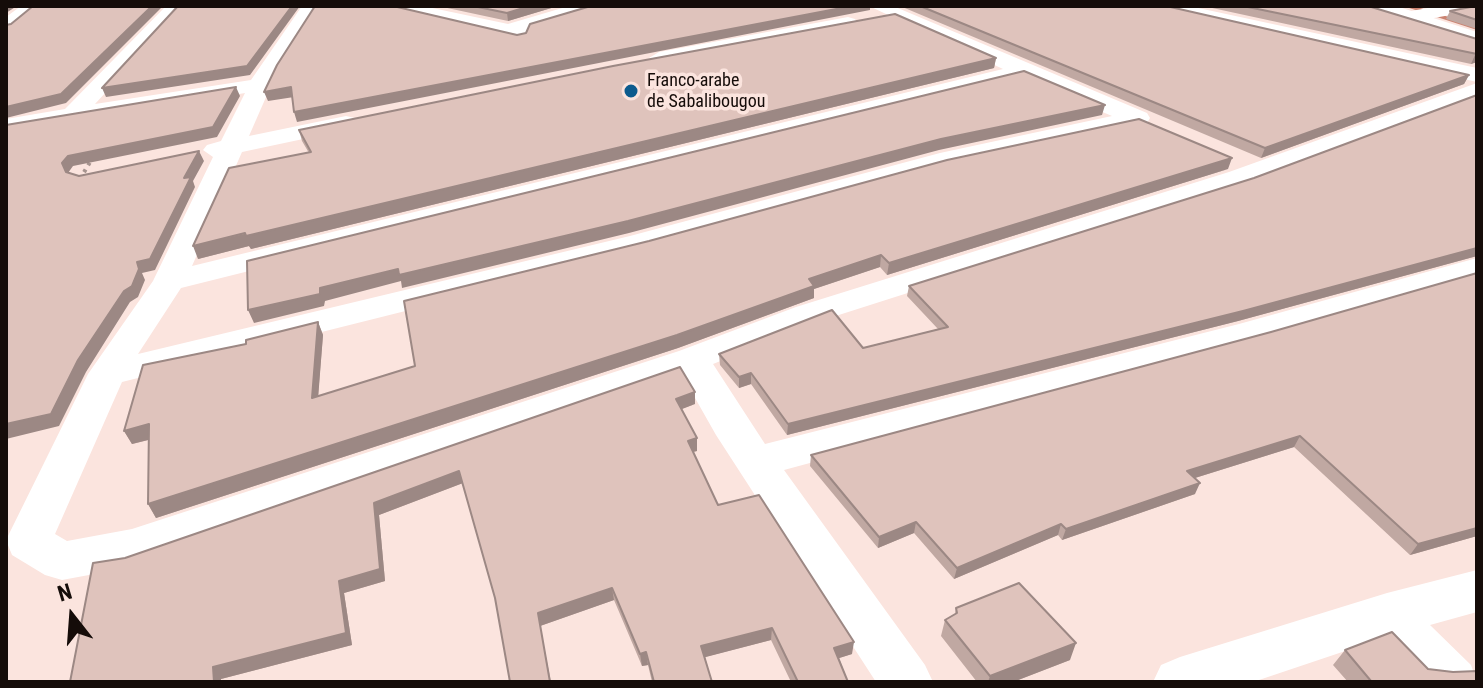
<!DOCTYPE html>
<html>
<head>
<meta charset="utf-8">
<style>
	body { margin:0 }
	#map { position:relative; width:1483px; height:688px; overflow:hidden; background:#fbe4de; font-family:"Roboto Condensed",sans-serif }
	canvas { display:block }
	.frame { position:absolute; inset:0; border:8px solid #150c09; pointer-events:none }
	.north { position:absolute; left:32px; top:576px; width:80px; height:80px; -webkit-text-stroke:6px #fbe4de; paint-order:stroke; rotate:343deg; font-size:22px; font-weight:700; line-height:32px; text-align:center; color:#150c09 }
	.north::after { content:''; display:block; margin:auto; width:28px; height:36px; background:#150c09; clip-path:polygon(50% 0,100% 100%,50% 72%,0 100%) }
</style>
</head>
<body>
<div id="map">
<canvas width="1483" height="688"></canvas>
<div class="frame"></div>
<div class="north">N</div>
</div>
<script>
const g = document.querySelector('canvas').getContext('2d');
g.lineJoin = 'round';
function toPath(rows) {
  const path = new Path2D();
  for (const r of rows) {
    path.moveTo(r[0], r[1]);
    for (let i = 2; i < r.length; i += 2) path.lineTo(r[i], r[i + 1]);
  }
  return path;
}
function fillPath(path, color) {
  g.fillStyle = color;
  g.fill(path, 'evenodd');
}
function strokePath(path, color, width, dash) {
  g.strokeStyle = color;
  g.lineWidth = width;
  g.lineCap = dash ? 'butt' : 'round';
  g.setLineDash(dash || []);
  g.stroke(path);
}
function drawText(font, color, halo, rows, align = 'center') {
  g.font = font + ' "Roboto Condensed",sans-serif';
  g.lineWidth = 7;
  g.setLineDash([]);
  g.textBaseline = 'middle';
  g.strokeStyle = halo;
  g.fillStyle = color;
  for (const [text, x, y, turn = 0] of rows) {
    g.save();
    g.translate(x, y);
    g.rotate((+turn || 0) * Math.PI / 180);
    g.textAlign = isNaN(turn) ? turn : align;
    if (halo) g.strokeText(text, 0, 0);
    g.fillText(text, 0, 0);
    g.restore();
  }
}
const stream = toPath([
	[1403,6,1414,6,1477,26,1477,30,1403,6]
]);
const path = toPath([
	[80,179,93,157]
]);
const minor = toPath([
	[21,6,42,6,13,30,6,32,6,17,21,6],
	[166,6,185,6,95,104,251,80,302,6,320,6,277,72,249,136,346,116,355,118,358,123,355,128,242,152,192,266,1003,69,869,6,893,6,1147,113,1150,118,1147,123,945,168,649,250,122,382,55,534,67,541,132,529,679,351,796,307,1229,172,1477,83,1477,98,1249,184,820,321,713,364,765,444,1239,324,1477,258,1477,278,1265,340,784,470,925,665,933,682,876,682,716,435,682,375,132,567,62,580,45,575,12,555,6,540,88,374,153,281,213,157,203,150,207,145,221,141,245,93,6,133,6,119,65,109,166,6],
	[1022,78,1112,116,940,153,630,236,138,354,181,288,1022,78],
	[388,6,423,6,508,24,569,6,597,6,594,10,526,31,529,35,526,39,519,41,503,35,391,10,388,6],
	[1155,6,1189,6,1477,68,1477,82,1164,11,1155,6],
	[1439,6,1477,6,1477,10,1407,23,1398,17,1400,13,1439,6],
	[848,17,855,19,858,23,855,27,659,64,649,58,659,52,848,17],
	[1477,570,1477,612,1430,625,1471,665,1477,682,1417,682,1378,640,1253,682,1153,682,1161,665,1180,657,1387,593,1477,570]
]);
const secondary = toPath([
	[1362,6,1396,6,1477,32,1477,47,1365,11,1362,6]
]);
const wall = toPath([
	[438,6,558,6,508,21],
	[900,6,1166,6,1469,75,1464,84,1261,158],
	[1203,6,1368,6,1477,39,1477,62,1471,64],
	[1477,6,1477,29,1446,19,1450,11],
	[996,58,994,68,251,249,249,246,198,259,309,153,302,141,299,130],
	[1477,95,1477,256,1238,321,787,435,751,384,739,388,720,365,719,354,863,348,938,329,907,296,909,286,1254,178],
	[1228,169,887,275,880,267,814,289,814,298,678,348,156,518,148,504,148,440,132,444,124,431,246,344,318,322,323,335,318,396],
	[1271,332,1477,536,1410,555,1294,447,1195,478,1195,494,1062,540,1058,535,954,579,914,533,878,548,810,466,811,455],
	[695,404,681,409,697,451,693,452,718,505,852,654,839,658,848,682,791,682,771,640,705,657,712,682,652,682,648,665,642,666,614,600,540,626,551,682,510,682,495,598,463,483,379,515,385,581,344,593,352,645,221,679,125,558],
	[956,608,1070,660,1013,682,977,682,941,636,945,620,955,614],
	[1345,650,1428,669,1477,682,1348,682,1333,665]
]);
const shadedWall = toPath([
	[6,6,17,6,6,13],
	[152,6,163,6,66,103,6,118,6,107],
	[292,6,300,6,250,75,106,97,102,88],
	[530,6,558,6,508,21,507,13],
	[852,6,870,6,870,10,297,122,294,112],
	[1477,54,1477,62,1471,64,1475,55],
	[996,58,994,68,251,249,249,246,198,259,193,246],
	[1469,75,1464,84,1261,158,1265,148],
	[236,87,240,96,217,137,73,166,68,173,72,183,62,163,68,156],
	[291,87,294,97,268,101,264,92],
	[1105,105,1102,115,939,150,629,233,402,288,401,281,325,301,324,306,254,323,248,310,320,288,398,269,941,139],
	[199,151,204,161,193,181,195,187,155,270,142,273,145,280,138,297,130,302,86,372,59,426,6,439,6,424,78,360,124,291,137,262],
	[1232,158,1228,169,887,275,889,263],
	[1477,248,1477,256,1238,321,787,435,788,424],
	[881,255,880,267,814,289,814,298,678,348,156,518,148,504],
	[318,322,323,335,317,412,312,398],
	[751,373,751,384,739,388,739,377],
	[695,392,695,404,677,411,676,399],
	[149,424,156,438,132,444,124,431],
	[1300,436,1294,447,1182,482,1187,471],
	[697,438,697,451,688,453,688,441],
	[459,471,463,483,379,515,385,581,344,593,352,645,221,679,221,682,214,682,213,667,374,503],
	[1200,483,1195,494,1062,540,1066,529],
	[916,522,914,533,878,548,879,537],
	[1061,524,1058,535,954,579,957,568],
	[1477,528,1477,536,1410,555,1418,544],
	[612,588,614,600,540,626,550,682,538,613],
	[772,628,771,640,702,658,701,646],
	[854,642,852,654,833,660,834,648],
	[1076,643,1070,660,1013,682,988,682,990,676],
	[646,652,648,665,642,666,640,654]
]);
const building = toPath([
	[33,6,152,6,61,94,6,107,6,25,11,24,33,6],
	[178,6,292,6,247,66,102,88,178,6],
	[315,6,393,6,517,35,526,33,530,24,591,6,852,6,294,112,291,87,264,92,277,65,315,6],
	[473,6,530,6,507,13,473,6],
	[920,6,1166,6,1469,75,1265,148,920,6],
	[1243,6,1368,6,1477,39,1477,54,1243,6],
	[1477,6,1477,20,1450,11,1476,6,1477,6],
	[895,14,996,58,246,236,245,233,193,246,229,168,311,152,299,130,613,66,895,14],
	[1024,71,1105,105,941,139,628,221,399,275,398,269,320,288,320,294,248,310,247,261,1024,71],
	[236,87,213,127,68,156,62,163,66,172,79,176,199,151,184,178,191,177,150,259,137,262,139,269,132,286,124,291,78,360,51,414,6,424,6,125,236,87],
	[1477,95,1477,248,1243,311,788,424,751,373,739,377,719,354,832,310,863,348,948,327,909,286,1254,178,1477,95],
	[1139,119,1232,158,889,263,881,255,809,279,814,286,677,335,148,504,149,424,124,431,143,365,246,344,246,340,318,322,312,398,415,366,404,301,649,241,947,160,1139,119],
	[1477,273,1477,528,1418,544,1300,436,1187,471,1200,483,1066,529,1061,524,957,568,916,522,879,537,811,455,1271,332,1477,273],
	[680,367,695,392,676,399,697,438,688,441,718,505,759,495,854,642,834,648,848,682,798,682,772,628,701,646,712,682,654,682,646,652,640,654,612,588,538,613,550,682,510,682,495,598,459,471,374,503,380,569,339,581,346,633,213,667,214,682,70,682,93,563,125,558,680,367],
	[1019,583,1076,643,990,676,945,620,957,613,956,608,1019,583],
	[1392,632,1428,669,1453,672,1477,671,1477,682,1368,682,1371,681,1345,650,1392,632]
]);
const markers = [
	[631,91,8,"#0d5b8e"]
];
const farPoinames = [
	["Franco-arabe",647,81],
	["de Sabalibougou",647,102]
];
fillPath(stream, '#cb8472');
strokePath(path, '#a6948f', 4, [3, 5]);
fillPath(minor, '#fff');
fillPath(secondary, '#fff');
fillPath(wall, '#c0a8a2');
fillPath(shadedWall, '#9c8884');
fillPath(building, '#dfc3bc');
strokePath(building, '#9c8884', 2);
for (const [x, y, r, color] of markers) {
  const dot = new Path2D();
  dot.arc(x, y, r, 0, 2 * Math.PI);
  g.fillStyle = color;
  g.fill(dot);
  strokePath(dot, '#fbe4de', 3);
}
drawText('18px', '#150c09', '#fbe4de', farPoinames, 'left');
</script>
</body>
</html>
